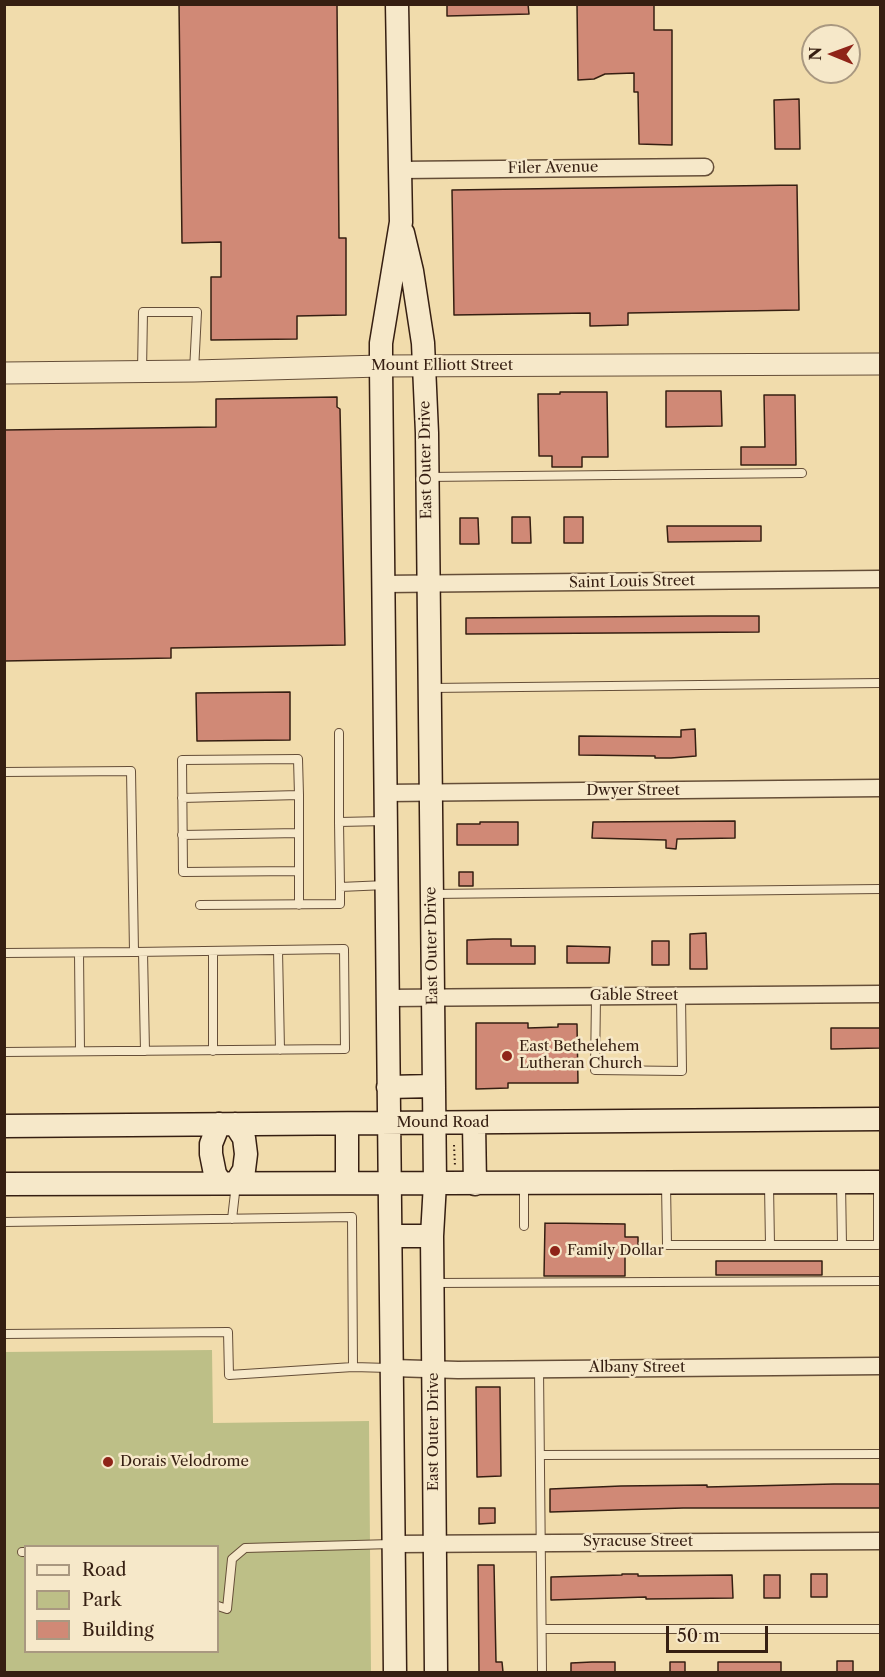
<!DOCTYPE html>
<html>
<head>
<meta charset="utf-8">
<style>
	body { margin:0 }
	#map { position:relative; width:885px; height:1677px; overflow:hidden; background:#f1dcac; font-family:"Libre Caslon Text",serif }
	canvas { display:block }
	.frame { position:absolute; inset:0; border:6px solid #361f12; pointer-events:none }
	.legend { position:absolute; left:24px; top:1545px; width:195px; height:108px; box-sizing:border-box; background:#f6e8c9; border:2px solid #a99880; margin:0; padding:8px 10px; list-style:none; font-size:18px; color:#361f12 }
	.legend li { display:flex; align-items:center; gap:12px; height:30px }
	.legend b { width:30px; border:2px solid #a99880 }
	.north { position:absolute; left:801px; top:24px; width:60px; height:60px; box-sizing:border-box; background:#f6e8c9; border:2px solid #a99880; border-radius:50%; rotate:271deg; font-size:16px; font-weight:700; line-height:24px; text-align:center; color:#361f12 }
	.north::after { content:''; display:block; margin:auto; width:21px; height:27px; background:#8f2418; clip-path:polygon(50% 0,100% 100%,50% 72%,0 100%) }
	.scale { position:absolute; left:666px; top:1626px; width:102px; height:27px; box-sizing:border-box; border:3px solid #361f12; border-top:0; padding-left:8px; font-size:18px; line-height:21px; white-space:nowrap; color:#361f12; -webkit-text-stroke:4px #f6e8c9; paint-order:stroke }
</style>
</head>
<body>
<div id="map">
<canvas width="885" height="1677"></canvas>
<div class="frame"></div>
<ul class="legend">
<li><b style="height:8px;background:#f6e8c9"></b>Road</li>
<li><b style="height:16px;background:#bdbf87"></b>Park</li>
<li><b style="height:16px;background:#d08976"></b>Building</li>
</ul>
<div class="north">N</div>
<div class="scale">50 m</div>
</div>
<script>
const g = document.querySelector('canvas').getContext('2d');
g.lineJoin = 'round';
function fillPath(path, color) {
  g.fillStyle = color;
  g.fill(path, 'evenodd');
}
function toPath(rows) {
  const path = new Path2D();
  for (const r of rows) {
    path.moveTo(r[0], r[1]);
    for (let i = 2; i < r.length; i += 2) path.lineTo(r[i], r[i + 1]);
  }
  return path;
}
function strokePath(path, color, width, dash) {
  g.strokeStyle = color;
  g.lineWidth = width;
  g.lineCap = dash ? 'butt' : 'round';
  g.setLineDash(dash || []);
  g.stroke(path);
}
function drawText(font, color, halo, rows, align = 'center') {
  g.font = font + ' "Libre Caslon Text",serif';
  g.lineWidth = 5;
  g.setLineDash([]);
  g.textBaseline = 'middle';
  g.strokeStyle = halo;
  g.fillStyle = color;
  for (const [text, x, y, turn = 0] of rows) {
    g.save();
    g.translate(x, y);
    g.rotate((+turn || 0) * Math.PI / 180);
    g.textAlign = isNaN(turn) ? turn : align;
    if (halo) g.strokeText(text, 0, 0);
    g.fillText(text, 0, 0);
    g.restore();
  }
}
const green = toPath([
	[212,1350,213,1423,369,1421,371,1672,5,1672,5,1352],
	[26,1546,218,1546,218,1652,26,1652]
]);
const building = toPath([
	[179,4,337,4,339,238,346,238,346,315,297,316,297,339,211,340,211,277,221,277,221,242,182,243,179,4],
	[447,4,528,4,529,14,447,16,447,4],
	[577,4,654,4,654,30,672,30,672,145,639,144,638,92,634,92,634,73,605,74,594,79,578,80,577,4],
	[799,99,800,149,775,149,774,100,799,99],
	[797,185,799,310,628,313,628,325,590,326,590,313,454,315,452,190,797,185],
	[666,391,721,391,722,426,666,427,666,391],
	[560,392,607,392,608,457,582,457,582,467,552,467,552,456,539,456,538,394,560,394,560,392],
	[764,395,795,395,796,465,741,465,741,447,765,447,764,395],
	[337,397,337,407,340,409,345,645,171,648,171,658,4,661,4,430,216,427,216,399,337,397],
	[512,517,530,517,531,543,512,543,512,517],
	[564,517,583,517,583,543,564,543,564,517],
	[460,518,478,518,479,544,460,544,460,518],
	[667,526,761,526,761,541,668,542,667,526],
	[709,616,759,616,759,632,466,634,466,618,709,616],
	[290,692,290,740,197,741,196,693,290,692],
	[695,729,696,756,671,758,655,758,655,756,579,755,579,736,681,737,681,730,695,729],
	[735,821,735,838,677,839,676,849,666,848,666,840,592,838,593,822,735,821],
	[480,822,518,822,518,845,457,845,457,824,480,824,480,822],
	[459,872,473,872,473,886,459,886,459,872],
	[706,933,707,969,690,969,690,934,706,933],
	[493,939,511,939,511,946,535,946,535,964,467,964,467,940,493,939],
	[652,941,669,941,669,965,652,965,652,941],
	[567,946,610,947,609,963,567,963,567,946],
	[476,1023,528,1023,528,1028,558,1027,558,1024,577,1024,578,1083,508,1083,508,1088,476,1089,476,1023],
	[831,1028,880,1028,880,1048,831,1049,831,1028],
	[545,1223,625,1224,625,1237,638,1237,638,1248,625,1248,625,1276,544,1276,545,1223],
	[716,1261,822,1261,822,1275,716,1275,716,1261],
	[476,1387,500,1387,501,1476,477,1477,476,1387],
	[834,1484,880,1484,880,1508,683,1508,550,1512,550,1489,621,1486,707,1485,707,1487,834,1484],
	[479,1508,495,1508,495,1523,479,1524,479,1508],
	[478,1565,494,1565,496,1662,502,1662,503,1672,479,1672,478,1565],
	[622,1574,638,1574,638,1576,732,1575,733,1598,646,1599,646,1597,551,1600,551,1577,622,1575,622,1574],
	[811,1574,827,1574,827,1597,811,1597,811,1574],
	[764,1575,780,1575,780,1598,764,1598,764,1575],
	[837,1661,853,1661,853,1672,837,1672,837,1661],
	[592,1662,615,1662,615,1672,571,1672,571,1663,592,1662],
	[670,1662,685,1662,685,1672,670,1672,670,1662],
	[718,1662,781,1662,781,1672,718,1672,718,1662]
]);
const path = toPath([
	[454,1145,455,1166]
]);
const service = toPath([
	[142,371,143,312,197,312,194,371],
	[427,477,802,473],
	[431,688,880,683],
	[339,733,339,822,385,821],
	[4,772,131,771,134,952,4,953],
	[182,798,299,795],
	[339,822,340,887],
	[182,835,299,833],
	[299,871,183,872,182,760,298,759,299,795,299,905],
	[432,894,880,889],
	[200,905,340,904,340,887,386,885],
	[278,950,280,1050],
	[213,951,213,1051],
	[143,952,145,1051],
	[79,953,80,1051],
	[596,997,595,1070,682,1071,681,996],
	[4,1052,345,1049,344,949,134,952],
	[841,1183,842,1245],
	[666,1184,667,1245,770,1245,769,1185],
	[232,1219,236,1184],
	[4,1222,352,1217,353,1367,389,1368],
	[524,1226,524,1185],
	[770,1245,878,1245,878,1183],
	[434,1283,880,1281],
	[4,1334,228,1332,229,1375,353,1367],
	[539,1369,542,1672],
	[541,1455,880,1454],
	[22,1552,26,1552],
	[218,1606,227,1609,232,1559,245,1548,392,1544],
	[542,1629,880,1629]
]);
const minor = toPath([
	[400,170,705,167],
	[383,584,880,579],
	[385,793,880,788],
	[387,998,880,994],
	[393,1368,458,1370,880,1366],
	[395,1544,880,1541]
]);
const tertiary = toPath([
	[4,373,194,371,381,366,880,364]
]);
const secondary = toPath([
	[403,233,412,271,423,343,427,433,435,1183,432,1236,436,1672],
	[388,1087,434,1086],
	[474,1123,475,1184],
	[219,1124,211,1144,211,1154,215,1174,221,1183],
	[235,1124,244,1138,246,1154,244,1170,236,1183],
	[347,1124,347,1183],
	[4,1126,880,1119],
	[4,1184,880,1182],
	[392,1236,432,1236],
	[395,1672,381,366,381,343,401,222,397,4]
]);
const markers = [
	[507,1056,6,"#8f2418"],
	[555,1251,6,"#8f2418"],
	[108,1462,6,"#8f2418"]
];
const streetNames = [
	["Filer Avenue",553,168,-1],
	["Mount Elliott Street",442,366],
	["East Outer Drive",426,460,-91],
	["Saint Louis Street",632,582,-1],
	["Dwyer Street",633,791],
	["East Outer Drive",432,946,-91],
	["Gable Street",634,996],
	["Mound Road",443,1123],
	["Albany Street",637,1368],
	["East Outer Drive",434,1432,-90],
	["Syracuse Street",638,1542]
];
const poiNames = [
	["East Bethelehem",519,1047],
	["Lutheran Church",519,1064],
	["Family Dollar",567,1251],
	["Dorais Velodrome",120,1462]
];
fillPath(green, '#bdbf87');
fillPath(building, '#d08976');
strokePath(building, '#361f12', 1.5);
strokePath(service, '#654e38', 10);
strokePath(minor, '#654e38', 19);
strokePath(tertiary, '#654e38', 23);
strokePath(secondary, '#361f12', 25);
strokePath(path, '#361f12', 2, [1.5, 3]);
strokePath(service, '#f6e8c9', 8);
strokePath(minor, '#f6e8c9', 16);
strokePath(tertiary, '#f6e8c9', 21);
strokePath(secondary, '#f6e8c9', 22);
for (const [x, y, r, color] of markers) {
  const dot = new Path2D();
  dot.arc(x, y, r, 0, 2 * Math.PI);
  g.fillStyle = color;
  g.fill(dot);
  strokePath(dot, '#f6e8c9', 2);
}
drawText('15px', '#361f12', '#f6e8c9', streetNames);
drawText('15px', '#361f12', '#f6e8c9', poiNames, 'left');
</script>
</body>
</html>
